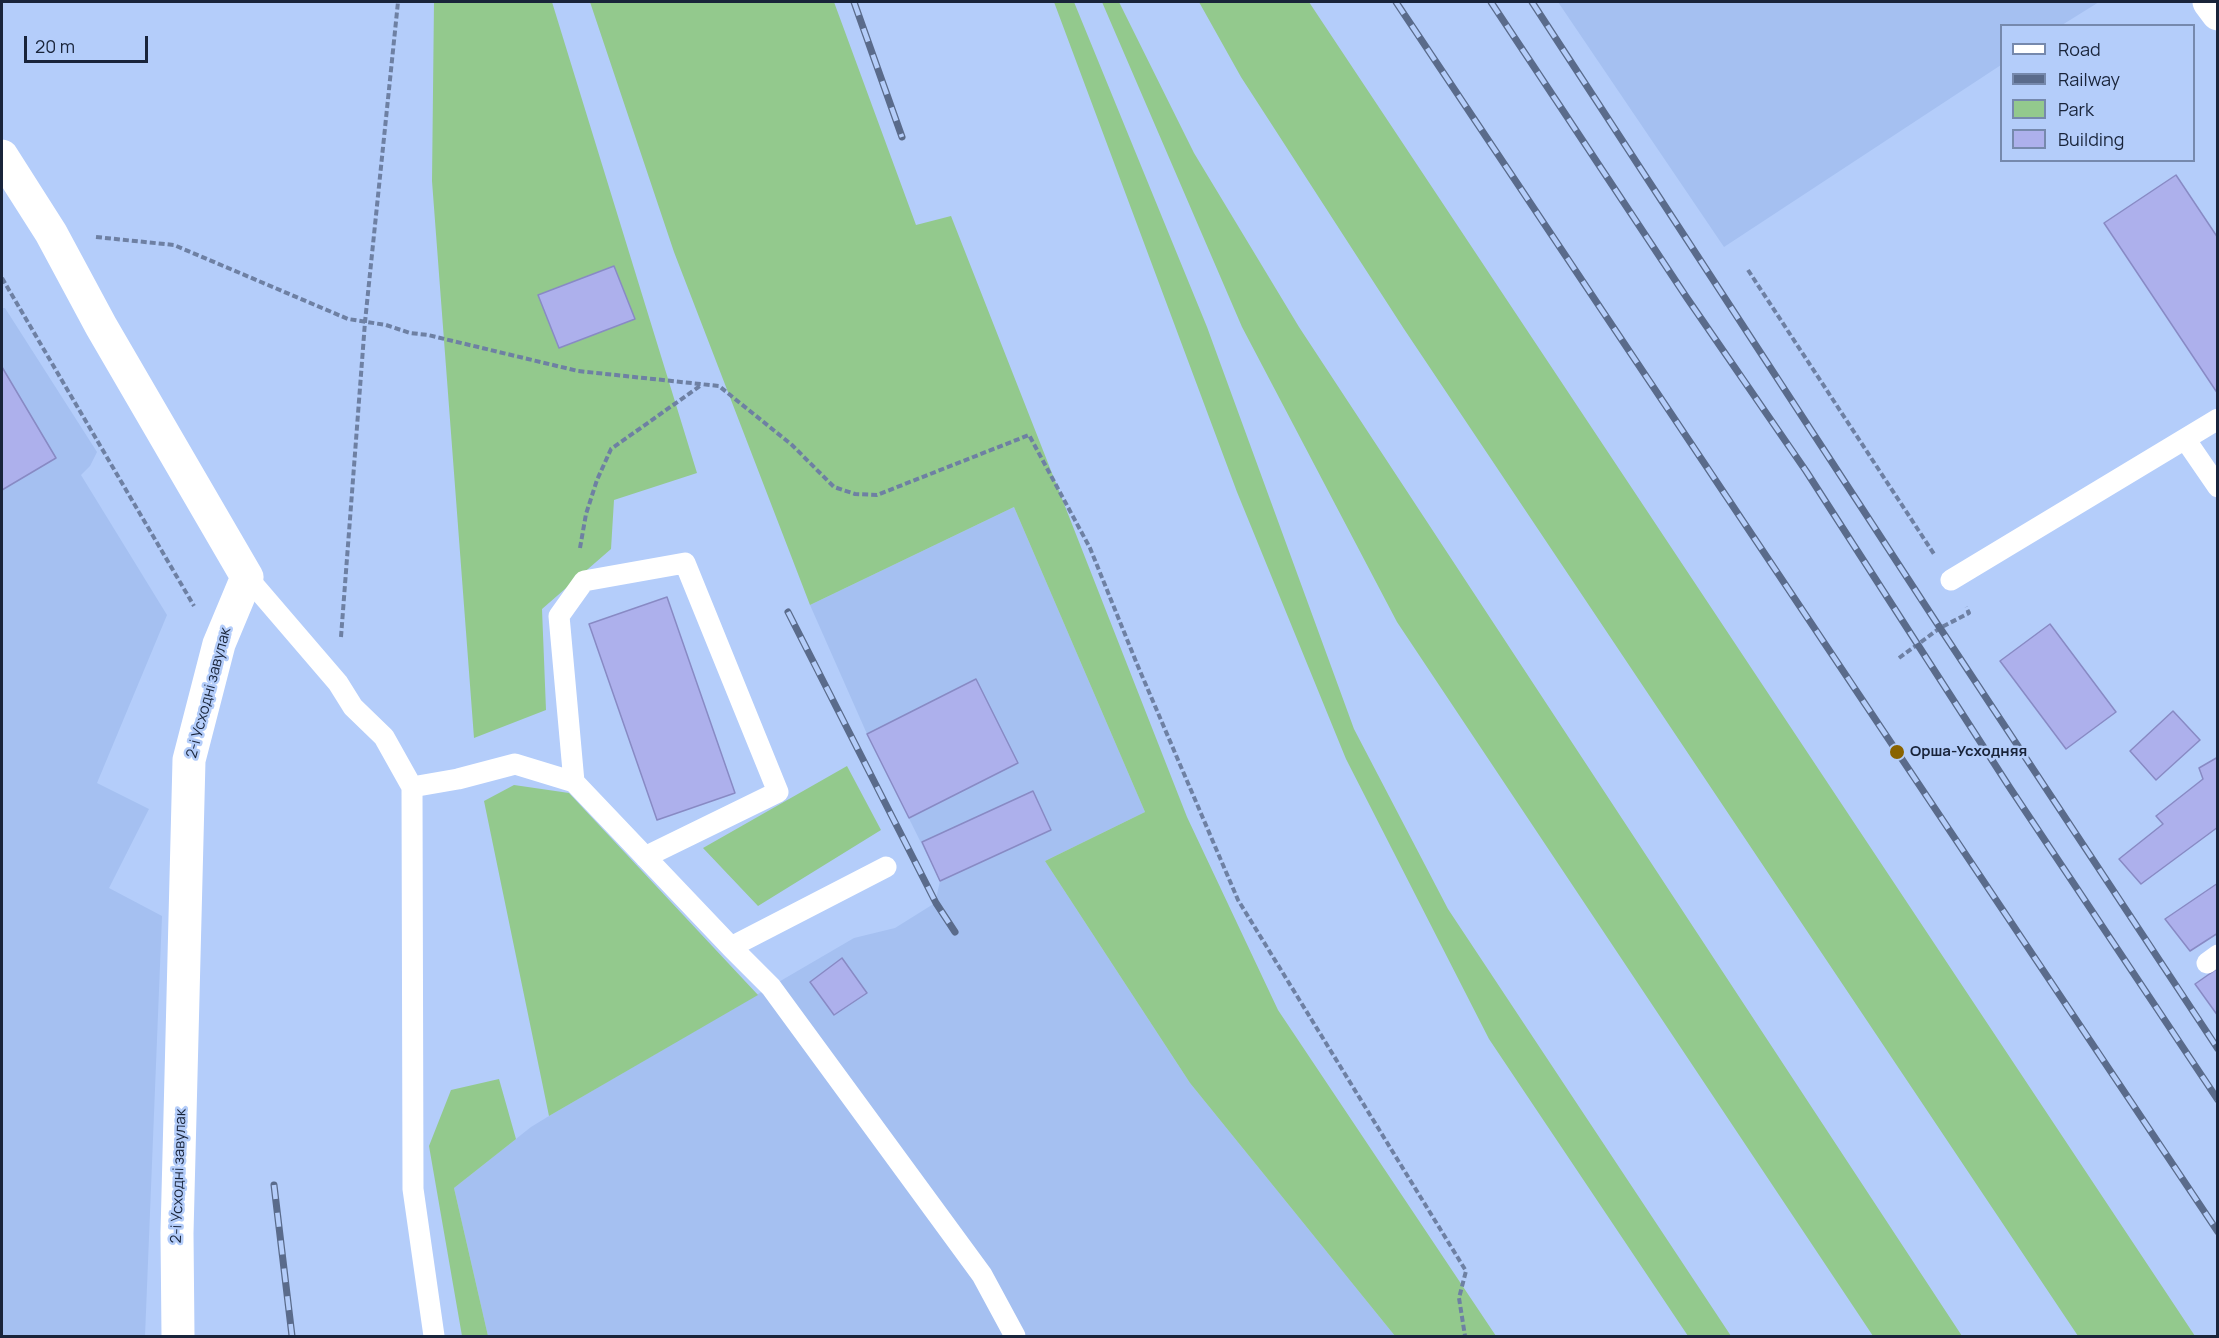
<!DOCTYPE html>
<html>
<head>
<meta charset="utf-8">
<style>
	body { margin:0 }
	#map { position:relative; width:2219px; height:1338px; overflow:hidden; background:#b4cdfa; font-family:Manrope,sans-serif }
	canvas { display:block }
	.frame { position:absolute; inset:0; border:3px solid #19243a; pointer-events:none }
	.legend { position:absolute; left:2000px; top:24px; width:195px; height:138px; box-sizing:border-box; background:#b4cdfa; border:2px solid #7689ad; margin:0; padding:8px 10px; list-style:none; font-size:18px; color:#19243a }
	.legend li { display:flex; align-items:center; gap:12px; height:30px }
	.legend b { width:30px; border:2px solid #7689ad }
	.scale { position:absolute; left:24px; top:36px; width:124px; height:27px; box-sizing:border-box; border:3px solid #19243a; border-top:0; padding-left:8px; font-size:18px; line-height:21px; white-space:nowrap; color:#19243a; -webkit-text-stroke:4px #b4cdfa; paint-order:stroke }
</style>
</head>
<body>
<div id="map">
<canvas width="2219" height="1338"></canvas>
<div class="frame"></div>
<ul class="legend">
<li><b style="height:8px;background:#fff"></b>Road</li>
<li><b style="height:8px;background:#5a6b8b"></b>Railway</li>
<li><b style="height:16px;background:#93c98d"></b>Park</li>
<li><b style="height:16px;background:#adb0ec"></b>Building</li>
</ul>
<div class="scale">20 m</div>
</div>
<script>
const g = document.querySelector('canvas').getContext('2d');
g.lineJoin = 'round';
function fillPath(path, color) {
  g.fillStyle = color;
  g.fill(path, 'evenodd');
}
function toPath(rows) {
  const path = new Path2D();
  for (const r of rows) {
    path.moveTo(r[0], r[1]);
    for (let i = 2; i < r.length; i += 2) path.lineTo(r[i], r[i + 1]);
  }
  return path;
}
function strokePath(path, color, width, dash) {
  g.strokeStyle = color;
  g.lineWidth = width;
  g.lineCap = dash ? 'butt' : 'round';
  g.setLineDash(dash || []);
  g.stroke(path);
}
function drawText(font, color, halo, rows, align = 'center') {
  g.font = font + ' Manrope,sans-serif';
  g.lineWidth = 5;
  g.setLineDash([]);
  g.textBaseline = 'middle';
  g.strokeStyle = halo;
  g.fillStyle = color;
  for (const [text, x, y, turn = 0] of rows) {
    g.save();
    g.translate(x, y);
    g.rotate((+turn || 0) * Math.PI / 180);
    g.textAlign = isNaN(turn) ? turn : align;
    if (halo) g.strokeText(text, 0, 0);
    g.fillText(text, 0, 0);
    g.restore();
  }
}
const built = toPath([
	[1558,2,2099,2,2062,25,2002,26,2001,65,1724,247],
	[2,308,5,308,97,452,90,466,81,475,167,615,97,783,149,809,109,888,162,916,145,1336,2,1336],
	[1014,507,1145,812,1045,861,1190,1083,1395,1336,488,1336,454,1188,531,1127,549,1116,854,938,895,928,935,903,940,881,867,734,810,605]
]);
const green = toPath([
	[434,2,552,2,697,473,614,500,611,549,542,609,546,710,474,738,432,181],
	[590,2,834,2,916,225,951,216,1187,817,1278,1010,1496,1336,1395,1336,1190,1083,1045,861,1145,812,1014,507,810,605,674,252],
	[1054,2,1074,2,1207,327,1354,729,1448,909,1731,1336,1688,1336,1489,1039,1346,759,1237,492],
	[1102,2,1119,2,1194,153,1299,327,1962,1336,1873,1336,1397,622,1242,327],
	[1199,2,1309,2,2195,1336,2078,1336,1404,329,1241,77],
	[847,766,881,830,758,906,703,848],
	[514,785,569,793,758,995,549,1116,484,801],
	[499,1079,516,1139,454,1188,488,1336,462,1336,429,1146,451,1090]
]);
const building = toPath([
	[2176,175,2218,238,2218,394,2104,223,2176,175],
	[614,266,635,319,559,348,538,295,614,266],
	[2,367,56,458,2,490,2,367],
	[667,597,735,793,657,820,589,624,667,597],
	[2050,624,2116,712,2066,749,2000,661,2050,624],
	[976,679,1018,763,909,818,867,734,976,679],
	[2173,711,2200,740,2156,780,2130,751,2173,711],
	[2218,757,2218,827,2141,884,2119,859,2163,824,2156,816,2203,779,2199,768,2218,757],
	[1033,791,1051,830,940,881,922,842,1033,791],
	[2218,883,2218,933,2190,951,2165,919,2218,883],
	[842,958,867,993,834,1015,810,982,842,958],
	[2218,968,2218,1016,2195,984,2218,968]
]);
const path = toPath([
	[96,237,174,245,348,319,386,325,410,333,428,335,578,371,719,386,792,445,834,487,855,494,877,495,1029,435,1090,548,1137,664,1238,900,1466,1271,1459,1298,1465,1336],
	[1748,270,1934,554],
	[2,278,194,606],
	[580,548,586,514,597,480,611,449,700,386],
	[341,637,365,322,398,2],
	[1899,658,1940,628,1969,613,1966,607]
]);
const lane = toPath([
	[2185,439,2218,487],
	[247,577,338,683,353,707,384,737,412,787,413,1189,434,1336],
	[1951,580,2218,419],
	[574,782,559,616,584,581,685,563,778,792,645,857],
	[412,787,458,779,515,764,574,782,731,947,886,867],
	[731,947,771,987,982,1275,1015,1336],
	[2207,963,2218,955]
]);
const secondary = toPath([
	[2209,2,2218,14],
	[2,156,51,233,101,326,247,577,219,644,189,760,177,1233,178,1336]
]);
const rail = toPath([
	[854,2,902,137],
	[1396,2,2218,1232],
	[1491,2,1687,298,1806,471,2010,788,2218,1100],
	[1532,2,1940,628,2218,1049],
	[788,612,936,903,955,932],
	[274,1185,292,1336]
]);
const markers = [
	[1897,752,8,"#896300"]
];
const streetNames = [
	["2-і Усходні завулак",209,693,-75],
	["2-і Усходні завулак",179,1176,-88]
];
const poiNames = [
	["Орша-Усходняя",1910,752]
];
fillPath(built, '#a5c0f1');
fillPath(green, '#93c98d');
fillPath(building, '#adb0ec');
strokePath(building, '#888ac4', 1.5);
strokePath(path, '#6e80a3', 4, [6, 3]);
strokePath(lane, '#fff', 21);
strokePath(secondary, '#fff', 33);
strokePath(rail, '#5a6b8b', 7);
strokePath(rail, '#b4cdfa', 4.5, [14]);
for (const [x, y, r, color] of markers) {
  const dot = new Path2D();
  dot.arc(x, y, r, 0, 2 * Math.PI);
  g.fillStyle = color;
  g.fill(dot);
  strokePath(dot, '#b4cdfa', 2);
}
drawText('15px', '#19243a', '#b4cdfa', streetNames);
drawText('bold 15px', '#19243a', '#b4cdfa', poiNames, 'left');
</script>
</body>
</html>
